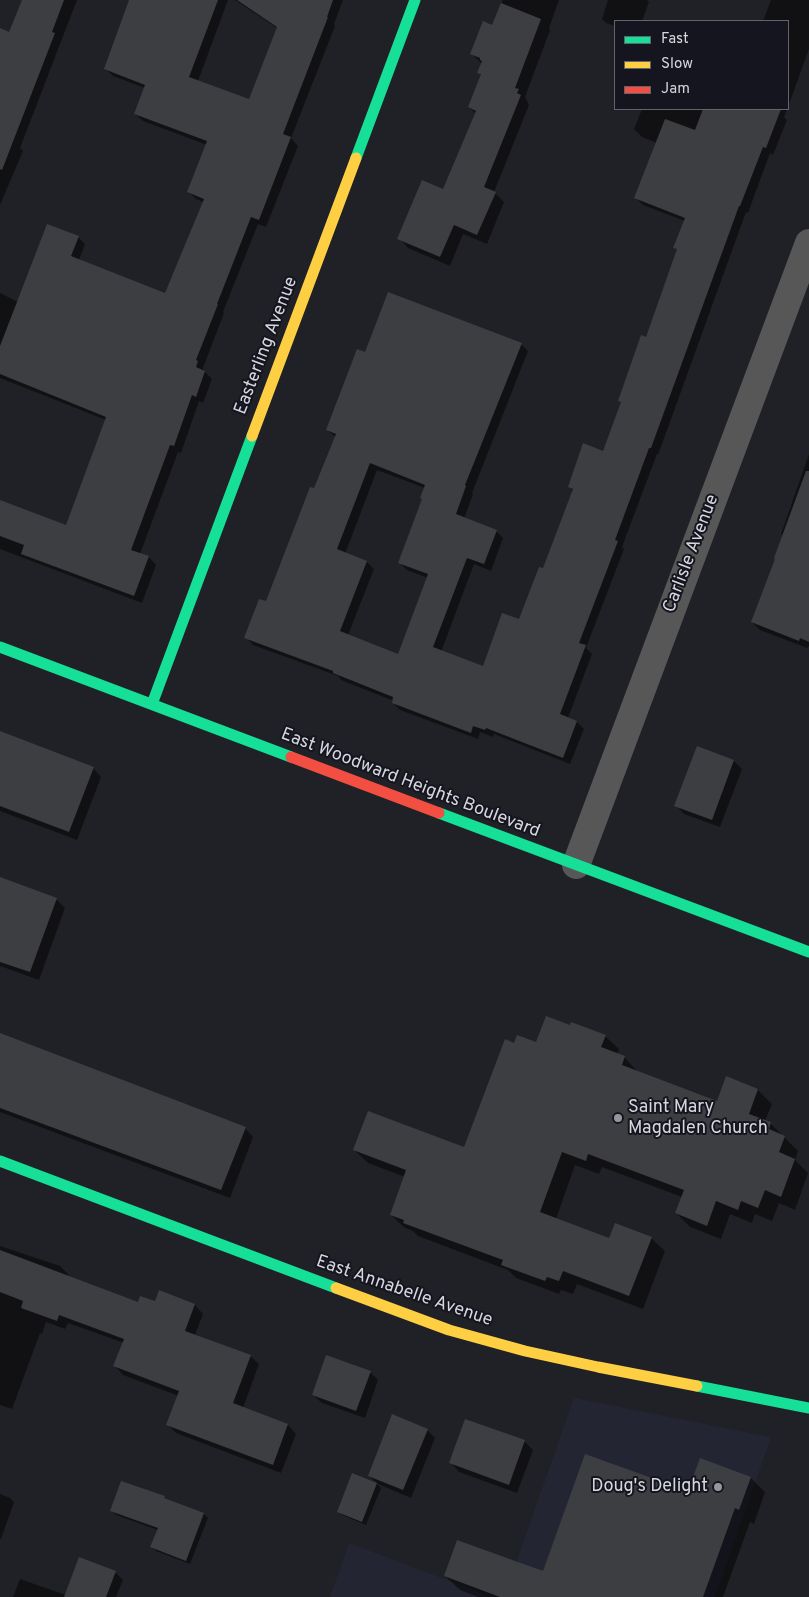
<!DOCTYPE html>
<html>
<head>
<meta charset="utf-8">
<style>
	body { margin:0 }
	#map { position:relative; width:809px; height:1597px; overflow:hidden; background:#202126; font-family:Overpass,sans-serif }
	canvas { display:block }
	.legend { position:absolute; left:614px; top:20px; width:175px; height:90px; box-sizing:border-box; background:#15151f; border:1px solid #62636b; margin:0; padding:6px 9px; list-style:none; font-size:15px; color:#d6d7de }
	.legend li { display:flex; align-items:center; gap:10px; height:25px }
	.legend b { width:25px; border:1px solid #62636b }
</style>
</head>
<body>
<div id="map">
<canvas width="809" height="1597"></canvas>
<ul class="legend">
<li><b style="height:6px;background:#16e098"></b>Fast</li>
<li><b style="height:6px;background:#ffcf43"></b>Slow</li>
<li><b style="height:6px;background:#f24e42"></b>Jam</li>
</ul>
</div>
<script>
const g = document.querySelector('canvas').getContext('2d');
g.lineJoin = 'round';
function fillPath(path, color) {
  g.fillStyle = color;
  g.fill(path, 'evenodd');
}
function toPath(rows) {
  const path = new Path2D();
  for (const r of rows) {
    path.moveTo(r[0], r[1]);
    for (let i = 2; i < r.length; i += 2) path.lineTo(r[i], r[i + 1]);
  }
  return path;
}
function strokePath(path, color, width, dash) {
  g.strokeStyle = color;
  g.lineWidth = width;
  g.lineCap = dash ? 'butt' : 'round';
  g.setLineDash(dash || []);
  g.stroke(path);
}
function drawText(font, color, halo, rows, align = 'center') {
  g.font = font + ' Overpass,sans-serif';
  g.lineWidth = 4;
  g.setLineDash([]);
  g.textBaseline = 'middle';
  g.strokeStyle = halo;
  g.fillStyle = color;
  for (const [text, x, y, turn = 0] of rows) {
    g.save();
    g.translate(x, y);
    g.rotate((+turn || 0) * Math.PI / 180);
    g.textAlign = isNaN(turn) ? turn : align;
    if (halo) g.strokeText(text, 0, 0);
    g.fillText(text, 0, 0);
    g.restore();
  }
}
const built = toPath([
	[574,1398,771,1437,715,1597,504,1597],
	[349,1543,492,1597,330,1597]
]);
const shadow = toPath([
	[23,0,77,0,20,148,23,151,0,205,0,64],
	[131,0,228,0,198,81,250,101,277,28,235,0,343,0,334,24,335,26,291,138,298,146,266,227,258,224,223,312,224,313,203,368,204,371,212,379,203,403,199,401,181,453,178,452,140,554,149,557,156,565,142,603,0,549,0,502,66,527,106,420,0,378,0,293,18,302,78,237,85,244,79,260,166,294,203,202,196,199,189,192,207,145,143,121,135,114,145,88,113,76,105,68],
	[503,0,559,0,549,28,550,30,525,97,529,105,494,192,504,202,487,244,463,234,450,266,408,248,399,238,444,191,476,114,469,107,482,75,479,72,481,63,472,54,493,27],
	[608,0,647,0,649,2,642,21,615,21,615,26,606,23,602,19],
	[771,0,809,0,809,49,788,107,788,21,763,21],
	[642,109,787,109,784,117,787,120,773,155,770,153,748,213,746,212,658,455,657,454,622,547,624,549,586,648,592,654,568,718,577,722,584,729,570,764,494,734,493,737,480,732,478,739,400,710,393,703,394,701,341,680,338,676,253,645,246,637,267,603,336,437,327,430,366,354,521,344,528,351,472,493,473,494,464,519,496,531,503,538,491,571,474,564,441,652,484,668,520,621,544,570,573,491,570,487,603,452,622,403,620,401,647,338,678,250,675,248,685,221,643,205,636,198,657,143,642,137,634,129],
	[377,470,425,488,423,499,400,563,407,570,428,578,399,656,348,635,374,569,367,562,345,554],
	[809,454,809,646,807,648,760,630,752,622,777,560,783,536,781,534],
	[0,733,93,768,101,777,77,840,0,811],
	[734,761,742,769,720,827,684,814,676,805],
	[0,879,56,899,65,908,39,980,0,966],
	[571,1027,605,1036,619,1049,617,1054,624,1057,638,1072,718,1102,727,1078,758,1090,772,1104,765,1121,770,1123,798,1151,795,1160,808,1173,795,1210,779,1203,772,1221,755,1214,752,1223,730,1214,721,1239,690,1227,676,1213,682,1197,602,1167,599,1174,575,1165,556,1219,610,1239,651,1238,665,1251,643,1309,577,1284,573,1294,561,1290,559,1294,516,1278,508,1270,418,1236,413,1231,405,1228,391,1215,405,1177,368,1163,354,1150,465,1149,515,1045,537,1043],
	[0,1034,245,1128,253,1137,230,1198,0,1112],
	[0,1246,60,1266,69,1275,68,1278,139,1303,156,1302,160,1292,195,1305,203,1314,195,1335,250,1356,259,1364,243,1408,288,1425,296,1434,281,1473,176,1433,168,1425,179,1396,123,1375,115,1366,124,1343,68,1323,65,1329,46,1322,42,1334,40,1333,12,1409,0,1405],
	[370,1372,378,1380,365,1418,322,1403,313,1395],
	[427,1430,435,1438,411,1498,378,1484,369,1476],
	[524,1441,533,1450,517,1493,459,1472,451,1463],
	[353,1474,377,1484,381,1488,366,1525,342,1515,338,1511],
	[751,1478,765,1492,754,1524,750,1522,723,1597,478,1597,460,1590,445,1576,544,1572,689,1493],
	[121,1483,164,1498,168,1501,204,1514,208,1518,190,1564,156,1551,152,1547,158,1530,116,1515,112,1511],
	[0,1494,10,1498,14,1502,1,1539,0,1539],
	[115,1572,123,1580,116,1597,13,1597,20,1579,66,1595]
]);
const building = toPath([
	[22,0,64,0,52,32,55,33,2,170,0,169,0,28,9,32],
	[129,0,218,0,189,77,249,99,277,27,237,0,333,0,327,17,328,17,283,134,291,137,259,220,251,217,217,304,218,304,196,360,198,361,196,367,205,371,196,397,192,395,174,446,170,445,131,550,149,556,134,596,21,554,24,545,0,536,0,500,66,525,106,417,0,374,0,346,47,224,79,236,71,256,165,293,204,199,187,192,207,141,134,114,145,85,104,69],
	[501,3,541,19,515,88,519,89,517,93,521,95,484,187,496,192,477,235,454,225,440,257,397,239,422,180,443,189,476,111,468,107,481,74,477,73,482,61,480,60,480,58,470,54,483,21,492,25],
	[703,109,781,109,766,148,763,147,740,206,739,206,651,448,649,448,615,540,618,541,579,643,586,645,560,714,577,721,563,758,486,728,485,730,473,726,471,733,392,703,393,697,333,673,333,671,244,638,259,599,266,601,310,487,314,488,336,434,326,430,357,349,365,352,388,292,522,343,465,485,466,486,456,514,497,530,484,564,467,558,433,647,483,666,502,613,519,619,539,567,543,568,573,489,568,487,583,443,603,451,621,402,618,401,641,335,646,337,677,249,673,248,685,218,634,198,665,119,695,130],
	[370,463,425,485,420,498,422,499,398,563,428,574,398,654,340,631,367,561,337,549],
	[806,471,809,471,809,642,800,638,799,641,751,622,775,559,774,558],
	[0,731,94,767,69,832,0,806],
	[697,746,734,760,712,820,674,806],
	[0,877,57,898,30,972,0,962],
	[546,1016,570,1025,571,1022,606,1035,601,1047,625,1056,622,1065,717,1101,726,1076,758,1089,749,1114,771,1122,769,1129,785,1136,779,1152,795,1159,781,1197,765,1190,758,1208,741,1201,738,1210,716,1201,707,1226,675,1213,684,1190,588,1154,586,1161,562,1152,540,1212,609,1238,615,1223,652,1237,629,1296,563,1271,559,1281,547,1277,545,1281,501,1265,503,1260,403,1223,404,1220,390,1215,406,1170,353,1150,368,1111,464,1147,505,1039,514,1043,517,1035,536,1042],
	[0,1033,246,1127,221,1190,0,1108],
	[0,1250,138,1302,140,1296,155,1301,159,1290,195,1304,185,1331,251,1355,233,1403,288,1424,273,1465,166,1425,179,1391,113,1366,124,1339,59,1315,57,1321,21,1308,23,1301,0,1292],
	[326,1355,371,1371,356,1411,312,1395],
	[392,1414,428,1429,403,1490,368,1476],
	[465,1419,525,1440,509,1485,449,1463],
	[585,1454,688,1491,700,1458,751,1477,739,1510,735,1508,703,1597,500,1597,444,1576,457,1540,543,1571],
	[352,1473,377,1483,362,1522,337,1512],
	[121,1481,165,1496,164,1498,204,1513,186,1561,150,1547,158,1528,110,1511],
	[79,1557,116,1571,106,1597,64,1597]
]);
const street = toPath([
	[576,865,809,243]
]);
const fast = toPath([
	[356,158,415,0],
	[0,647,291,757],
	[152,704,252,436],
	[439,813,809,952],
	[0,1161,336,1288],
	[697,1386,809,1408]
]);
const slow = toPath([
	[252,436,356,158],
	[336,1288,449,1330,525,1351,598,1367,697,1386]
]);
const jam = toPath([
	[291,757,439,813]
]);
const markers = [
	[618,1118,5,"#96979e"],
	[718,1487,5,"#96979e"]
];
const streetNames = [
	["Easterling Avenue",267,346,-69],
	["Carlisle Avenue",692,554,-69],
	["East Woodward Heights Boulevard",410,784,21],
	["East Annabelle Avenue",404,1292,19]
];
const poiNames = [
	["Saint Mary",628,1108],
	["Magdalen Church",628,1129],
	["Doug's Delight",708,1487,"right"]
];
fillPath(built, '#242533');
fillPath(shadow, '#0007');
fillPath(building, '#3d3e42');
strokePath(street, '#575758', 28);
strokePath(fast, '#16e098', 11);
strokePath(slow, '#ffcf43', 11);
strokePath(jam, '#f24e42', 11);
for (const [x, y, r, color] of markers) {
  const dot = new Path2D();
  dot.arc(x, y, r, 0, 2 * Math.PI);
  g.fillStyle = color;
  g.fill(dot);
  strokePath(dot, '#15151f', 2);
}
drawText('18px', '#d6d7de', '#15151f', streetNames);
drawText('18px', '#d6d7de', '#15151f', poiNames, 'left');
</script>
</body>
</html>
